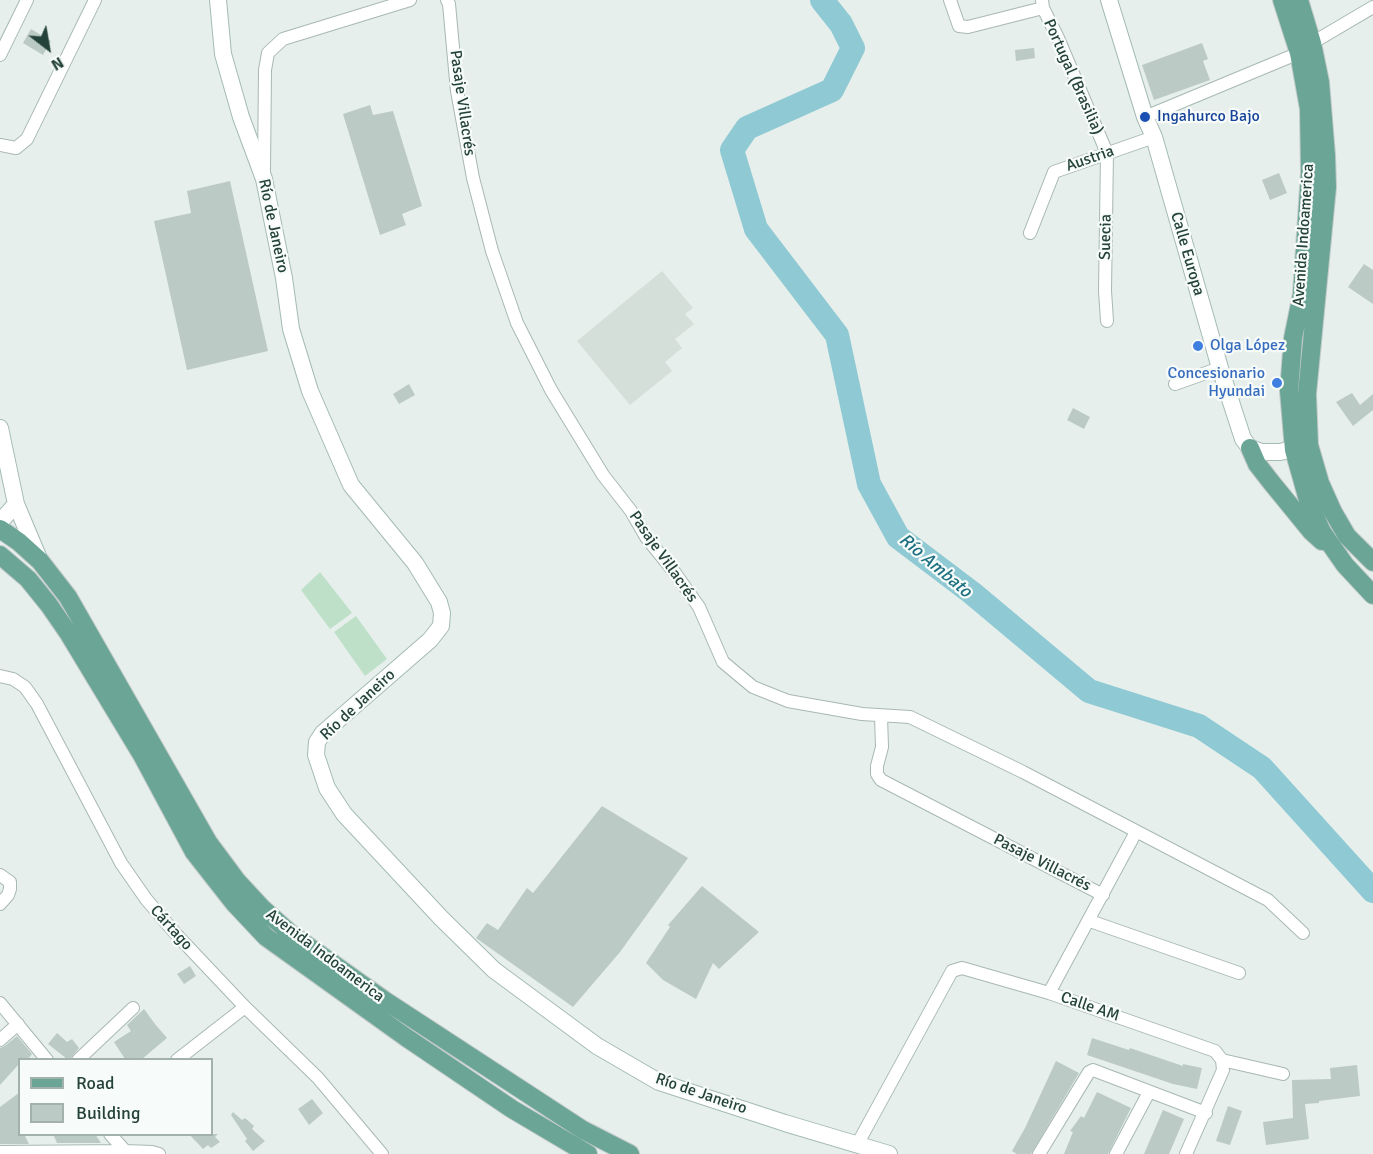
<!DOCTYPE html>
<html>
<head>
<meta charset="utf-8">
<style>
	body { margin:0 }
	#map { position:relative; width:1373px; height:1154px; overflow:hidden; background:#e6efeb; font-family:Signika,sans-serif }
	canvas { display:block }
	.legend { position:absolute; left:18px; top:1058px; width:195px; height:78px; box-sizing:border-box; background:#f7fbf9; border:2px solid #a3b1ad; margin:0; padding:8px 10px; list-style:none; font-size:18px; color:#24423a }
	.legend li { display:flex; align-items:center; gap:12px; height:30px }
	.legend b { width:30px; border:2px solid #a3b1ad }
	.north { position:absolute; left:18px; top:18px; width:60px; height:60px; -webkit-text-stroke:4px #f7fbf9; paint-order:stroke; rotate:149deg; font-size:16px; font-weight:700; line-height:24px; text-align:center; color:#24423a }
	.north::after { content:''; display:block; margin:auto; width:21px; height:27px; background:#24423a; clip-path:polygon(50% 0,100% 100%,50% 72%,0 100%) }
</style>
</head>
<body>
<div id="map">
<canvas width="1373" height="1154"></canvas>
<ul class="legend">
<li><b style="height:8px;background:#6aa596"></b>Road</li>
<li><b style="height:16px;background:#bbcac4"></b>Building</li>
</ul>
<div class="north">N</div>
</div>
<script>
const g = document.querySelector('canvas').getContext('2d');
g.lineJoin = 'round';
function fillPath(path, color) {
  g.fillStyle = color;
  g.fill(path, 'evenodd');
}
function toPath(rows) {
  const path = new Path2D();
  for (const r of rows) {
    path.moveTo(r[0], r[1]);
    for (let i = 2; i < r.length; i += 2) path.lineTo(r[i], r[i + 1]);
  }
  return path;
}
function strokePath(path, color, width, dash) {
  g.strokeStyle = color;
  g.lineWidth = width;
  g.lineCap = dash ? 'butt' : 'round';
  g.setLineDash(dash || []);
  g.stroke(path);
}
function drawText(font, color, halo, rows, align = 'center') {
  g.font = font + ' Signika,sans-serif';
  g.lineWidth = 4.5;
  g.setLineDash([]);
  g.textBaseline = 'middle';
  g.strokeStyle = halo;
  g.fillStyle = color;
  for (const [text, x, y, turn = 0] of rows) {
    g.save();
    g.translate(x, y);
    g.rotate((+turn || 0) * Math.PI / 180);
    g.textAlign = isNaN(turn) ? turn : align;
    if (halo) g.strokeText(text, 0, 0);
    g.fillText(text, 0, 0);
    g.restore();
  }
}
const built = toPath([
	[662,271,693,308,685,314,694,324,675,339,682,348,665,362,672,371,630,405,577,341]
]);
const green = toPath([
	[320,572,352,613,330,629,301,590],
	[356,616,387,659,365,676,334,632]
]);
const river = toPath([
	[822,0,841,24,853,48,832,90,747,128,732,150,756,229,837,335,869,484,898,537,972,593,1089,691,1199,726,1262,768,1373,891]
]);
const building = toPath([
	[31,29,51,41,43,55,23,43],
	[1202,43,1208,59,1203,61,1210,80,1154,100,1142,65],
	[1034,48,1035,58,1016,61,1015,50],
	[370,105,373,115,393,111,422,206,402,214,406,225,380,235,343,114],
	[1279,173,1287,193,1270,200,1262,180],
	[230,181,268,351,187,370,154,221,191,213,187,191],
	[1364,264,1373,270,1373,304,1348,287],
	[409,384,415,395,399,404,393,394],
	[1352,393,1360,405,1373,394,1373,410,1353,426,1336,402],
	[1073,408,1090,417,1084,429,1067,420],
	[602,806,688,858,620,952,573,1007,476,938,487,923,498,930,527,888,533,893],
	[702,886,759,932,719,969,713,963,696,999,663,980,646,963,670,927,668,925],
	[190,966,196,976,184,984,177,974],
	[144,1009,155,1024,167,1038,142,1059,125,1059,114,1042,131,1031,127,1025],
	[57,1033,67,1042,72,1039,79,1048,70,1059,67,1059,48,1044],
	[17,1036,32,1054,28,1059,20,1059,20,1063,0,1085,0,1048,5,1046],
	[1092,1038,1129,1050,1130,1048,1183,1066,1183,1064,1202,1068,1197,1089,1173,1084,1087,1055],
	[1056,1061,1079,1073,1031,1154,1017,1154,1012,1151,1025,1128],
	[1357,1065,1360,1096,1319,1101,1319,1103,1305,1104,1309,1139,1266,1145,1263,1122,1293,1118,1292,1080,1331,1079,1330,1068],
	[20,1092,20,1134,24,1134,29,1144,0,1144,0,1107],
	[1097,1092,1131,1108,1108,1154,1064,1154,1073,1132,1070,1131,1081,1116,1084,1118],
	[312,1099,323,1113,309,1125,298,1109],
	[1228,1106,1242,1111,1230,1145,1216,1141],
	[1163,1110,1184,1119,1169,1154,1144,1154],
	[233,1112,242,1120,245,1118,254,1126,252,1129,265,1141,253,1151,245,1141,247,1139,231,1115],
	[53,1134,95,1134,101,1143,57,1143],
	[189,1134,218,1134,215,1137,220,1142,211,1148,208,1145,203,1149]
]);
const street = toPath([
	[447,0,449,4,457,91,473,178,492,251,517,323,551,390,603,475,631,511,646,537,675,573,699,607,723,662,753,687,788,701,862,714,910,717,1023,772,1268,900,1303,933],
	[950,0,959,26,968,27,1043,8],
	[1042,0,1043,8,1058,38,1107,153,1105,291,1107,321],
	[1312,43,1373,7],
	[0,55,27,0],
	[1145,117,1299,53],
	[0,145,16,148,27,139,95,0],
	[264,172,265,70,268,53,283,39,410,0],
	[1030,233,1054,172,1154,137],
	[1175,384,1220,368],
	[0,676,13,679,25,687,37,704,121,863,146,899,175,933,245,1007,318,1078,382,1154],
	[881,716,882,747,877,766,877,774,881,780,1103,895],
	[0,875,10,882,10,889,8,895,0,904],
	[1090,921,1239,973],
	[1049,993,1136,832],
	[0,1003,47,1060],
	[0,1040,18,1024],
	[78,1060,133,1008],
	[177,1060,245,1007],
	[1222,1060,1283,1074],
	[110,1134,127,1153],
	[858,1143,952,971,962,968,1049,993,1215,1051,1222,1060],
	[0,1152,125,1151,152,1152,159,1154],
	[1039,1154,1089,1072,1093,1070,1206,1113],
	[1116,1154,1149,1092],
	[1186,1154,1223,1070,1222,1060]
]);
const secondary = toPath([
	[218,0,223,54,241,117,264,179,284,278,291,329,310,391,351,485,415,563,439,602,442,613,441,626,430,640,323,733,317,742,316,755,327,788,344,814,441,918,494,970,597,1046,659,1082,785,1123,889,1154],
	[1109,0,1145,117,1154,137,1220,368,1243,439,1250,448,1262,452,1280,452,1305,446],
	[0,428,16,504,40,561],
	[0,522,16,504]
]);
const primary = toPath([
	[1282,0,1299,53,1309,109,1310,173,1302,294,1293,338,1289,391,1294,450,1308,500,1322,532,1345,565,1373,595],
	[1299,0,1312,43,1320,82,1326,155,1327,187,1307,394,1309,445,1320,483,1333,512,1347,536,1373,562],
	[1250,448,1257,464,1271,482,1311,531,1322,541],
	[0,529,19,542,40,561,68,597,208,842,237,881,263,909,291,934,384,1000,583,1130,630,1154],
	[0,555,28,579,49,605,69,634,142,755,194,852,234,903,266,937,407,1038,512,1109,588,1154]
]);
const markers = [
	[1145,117,6,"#1a4fb4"],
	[1198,346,6,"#3f7fe0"],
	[1277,383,6,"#3f7fe0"]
];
const streetNames = [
	["Portugal (Brasilia)",1073,77,66],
	["Pasaje Villacrés",462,103,82],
	["Austria",1090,159,-19],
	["Río de Janeiro",273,226,78],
	["Avenida Indoamerica",1304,235,-86],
	["Suecia",1106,237,-89],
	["Calle Europa",1187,254,74],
	["Pasaje Villacrés",663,557,55],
	["Río de Janeiro",358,705,-43],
	["Pasaje Villacrés",1042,863,27],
	["Cártago",171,928,48],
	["Avenida Indoamerica",325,956,37],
	["Calle AM",1090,1007,19],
	["Río de Janeiro",701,1094,19]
];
const transitNames = [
	["Ingahurco Bajo",1157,117]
];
const shopNames = [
	["Olga López",1210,346],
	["Concesionario",1265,374,"right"],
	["Hyundai",1265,392,"right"]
];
const waterNames = [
	["Río Ambato",935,566,40]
];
fillPath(built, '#d4dfda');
fillPath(green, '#bfe0c8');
strokePath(river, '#8ec9d4', 24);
fillPath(building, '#bbcac4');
strokePath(street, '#a8b8b2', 14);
strokePath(secondary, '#a4bbb3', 18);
strokePath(primary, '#c2cac8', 20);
strokePath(street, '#fff', 12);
strokePath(secondary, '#fff', 16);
strokePath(primary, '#6aa596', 18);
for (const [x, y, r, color] of markers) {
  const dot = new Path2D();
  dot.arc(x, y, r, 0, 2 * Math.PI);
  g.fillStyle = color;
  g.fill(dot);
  strokePath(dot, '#f7fbf9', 2);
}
drawText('16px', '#24423a', '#f7fbf9', streetNames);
drawText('16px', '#164399', '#f7fbf9', transitNames, 'left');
drawText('16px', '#366cbe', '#f7fbf9', shopNames, 'left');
drawText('italic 18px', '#1c6f80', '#f7fbf9', waterNames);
</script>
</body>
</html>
